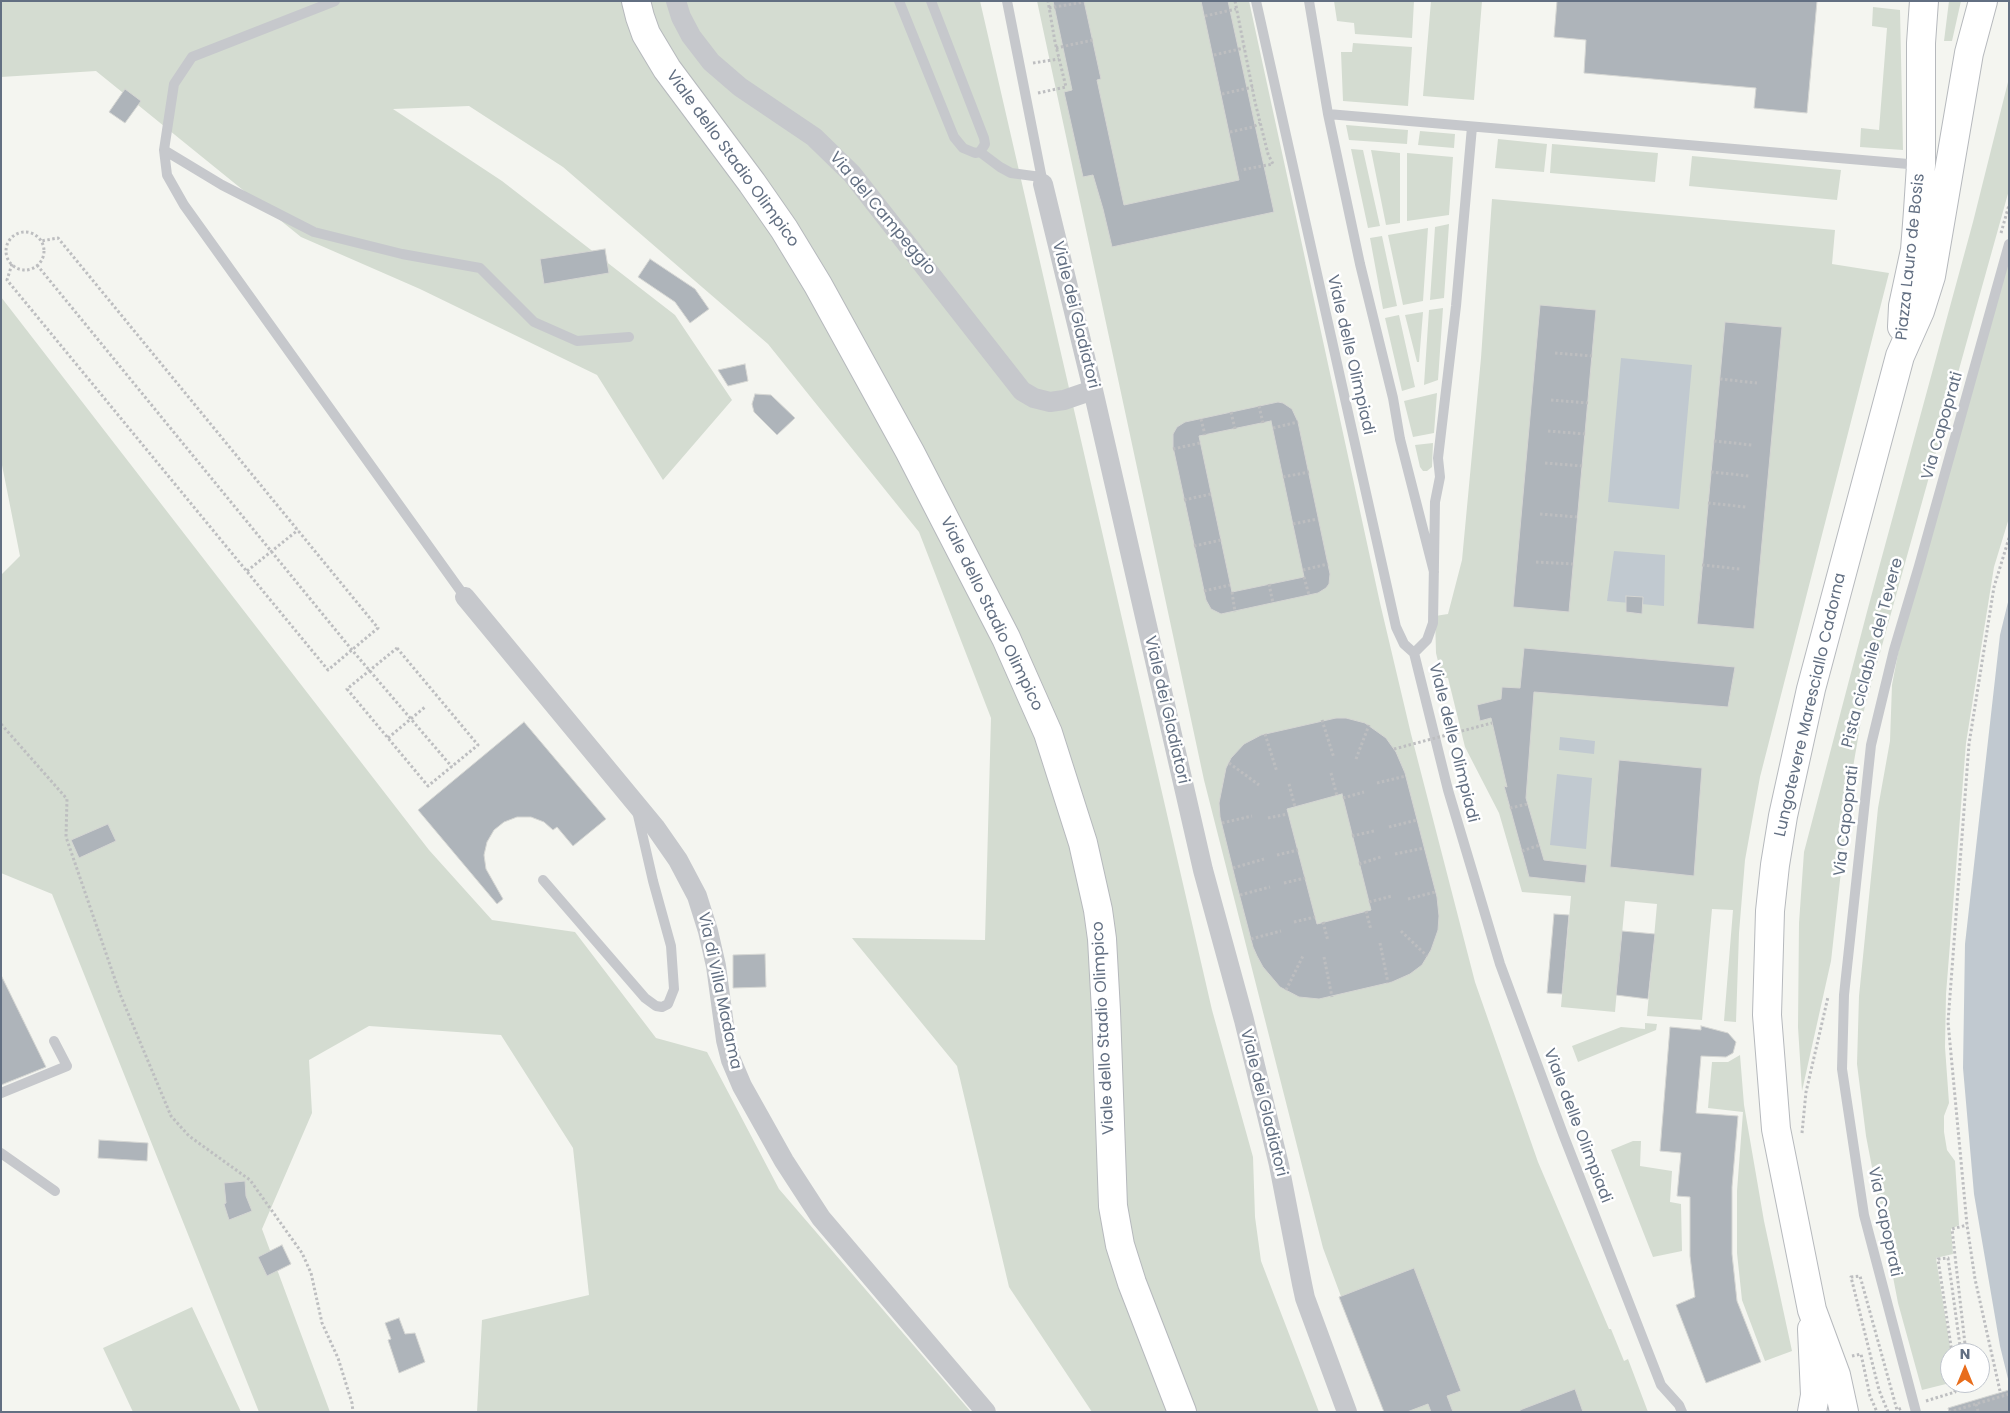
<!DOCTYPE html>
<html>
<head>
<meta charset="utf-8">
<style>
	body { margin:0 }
	#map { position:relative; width:2010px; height:1413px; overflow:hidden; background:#f4f5f0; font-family:Poppins,sans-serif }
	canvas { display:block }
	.frame { position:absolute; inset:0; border:2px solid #626f82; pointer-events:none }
	.north { position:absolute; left:1940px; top:1343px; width:50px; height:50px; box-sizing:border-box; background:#fff; border:1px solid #c0c5cd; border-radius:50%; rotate:0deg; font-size:14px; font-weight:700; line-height:20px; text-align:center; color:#626f82 }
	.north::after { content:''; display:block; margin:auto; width:18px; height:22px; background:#e86d1c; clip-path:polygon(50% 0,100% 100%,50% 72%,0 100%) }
</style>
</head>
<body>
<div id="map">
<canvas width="2010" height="1413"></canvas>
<div class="frame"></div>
<div class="north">N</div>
</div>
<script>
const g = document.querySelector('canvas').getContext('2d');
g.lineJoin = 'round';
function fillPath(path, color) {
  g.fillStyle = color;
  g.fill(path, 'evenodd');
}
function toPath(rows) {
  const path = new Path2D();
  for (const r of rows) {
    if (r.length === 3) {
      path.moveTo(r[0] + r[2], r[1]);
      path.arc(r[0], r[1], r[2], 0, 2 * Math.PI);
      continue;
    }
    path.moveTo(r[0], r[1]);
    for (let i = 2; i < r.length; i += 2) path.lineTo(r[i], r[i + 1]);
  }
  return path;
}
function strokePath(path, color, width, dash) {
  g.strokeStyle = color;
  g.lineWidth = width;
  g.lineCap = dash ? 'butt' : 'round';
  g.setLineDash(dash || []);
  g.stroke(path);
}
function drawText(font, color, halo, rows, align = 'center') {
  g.font = font + ' Poppins,sans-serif';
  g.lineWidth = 5;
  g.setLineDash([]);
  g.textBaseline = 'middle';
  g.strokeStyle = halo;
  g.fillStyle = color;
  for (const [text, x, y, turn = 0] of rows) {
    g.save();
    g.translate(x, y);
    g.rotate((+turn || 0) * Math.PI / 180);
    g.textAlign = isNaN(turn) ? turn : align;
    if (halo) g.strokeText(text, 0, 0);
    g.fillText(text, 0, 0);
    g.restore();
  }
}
const green = toPath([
	[1,1,980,1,1212,1010,1253,1157,1255,1217,1261,1261,1319,1412,1092,1412,1009,1287,957,1066,852,938,985,940,991,718,919,532,768,344,563,167,469,106,393,109,502,181,675,315,732,400,663,480,597,375,420,289,301,237,96,71,1,77],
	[1037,1,1249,1,1380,603,1411,734,1475,982,1538,1162,1609,1329,1611,1329,1624,1361,1628,1359,1648,1412,1384,1412,1323,1248,1204,780],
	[1334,1,1414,1,1412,38,1355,34,1354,23,1337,21],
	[1431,1,1482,1,1474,100,1423,96],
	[1949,1,1961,1,1952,41,1944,41],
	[1873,7,1900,10,1903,150,1860,147,1861,128,1879,130,1887,28,1872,26],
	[1353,43,1412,47,1408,106,1343,101,1341,52,1352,52],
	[2009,78,2009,190,1861,721,1852,773,1831,961,1802,1091,1798,1027,1799,923,1804,852,1868,608,1973,222],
	[1346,125,1408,130,1407,144,1349,140],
	[1420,131,1455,134,1454,148,1418,145],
	[1498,139,1547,144,1544,172,1495,168],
	[1552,144,1658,153,1655,182,1550,173],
	[1351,149,1363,150,1380,226,1368,228],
	[1371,150,1400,153,1400,223,1386,225],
	[1407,153,1453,157,1449,215,1407,221],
	[1692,156,1841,170,1837,200,1689,186],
	[1492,199,1835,230,1832,264,1889,273,1760,777,1745,860,1739,933,1736,1022,1724,1021,1733,910,1712,909,1702,1020,1647,1016,1657,904,1625,901,1615,1012,1561,1007,1571,896,1522,892,1499,813,1465,747,1448,678,1442,678,1436,653,1435,616,1448,614,1462,560,1481,358],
	[1449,224,1444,298,1430,300,1435,227],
	[1428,228,1423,301,1403,305,1388,235],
	[1382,236,1397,306,1383,309,1370,238],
	[2009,257,2009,518,1994,567,1966,743,1946,994,1945,1047,1949,1103,1944,1116,1944,1132,1947,1150,1955,1161,1959,1225,1951,1229,1953,1254,1936,1258,1951,1353,1950,1383,1922,1390,1898,1303,1866,1136,1857,1064,1859,996,1878,808,1890,741,1892,685,1900,643],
	[1,297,429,850,492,920,575,932,656,1038,707,1052,779,1189,971,1412,477,1412,482,1320,589,1295,573,1148,501,1035,369,1026,309,1060,312,1113,262,1229,330,1412,259,1412,52,894,1,873,1,575,20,556,1,460],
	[1443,308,1438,380,1424,385,1429,310],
	[1423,312,1419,362,1417,362,1405,315],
	[1399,315,1415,387,1402,391,1385,318],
	[1437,393,1434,433,1413,437,1404,401],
	[1433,443,1432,467,1427,471,1423,471,1420,467,1415,445],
	[1645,1023,1657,1024,1656,1030,1578,1062,1572,1046,1621,1027,1645,1029],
	[1740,1055,1744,1105,1764,1221,1792,1351,1765,1361,1742,1300,1737,1253,1737,1191,1743,1112,1708,1108,1712,1062,1728,1062],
	[1633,1141,1641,1141,1640,1166,1672,1171,1670,1202,1681,1204,1682,1251,1653,1257,1611,1150],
	[192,1307,241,1412,133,1412,103,1348]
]);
const water = toPath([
	[1621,358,1692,365,1679,509,1608,502],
	[1614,551,1665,555,1664,606,1607,601],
	[2009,598,2009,1383,2000,1346,1974,1194,1963,1068,1965,944,2000,635],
	[1560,737,1595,741,1594,754,1559,750],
	[1557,774,1592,778,1586,849,1550,845]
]);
const building = toPath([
	[1053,1,1084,1,1101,79,1097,80,1124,205,1239,180,1201,1,1228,1,1274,212,1112,247,1103,209,1093,175,1083,177,1064,92,1072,90,1053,1],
	[1557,1,1817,1,1807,113,1754,108,1756,88,1584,73,1586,40,1554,37,1557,1],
	[125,89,141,101,125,123,109,112,125,89],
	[605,249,609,273,544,284,540,259,605,249],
	[650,259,695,289,709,309,690,323,675,302,638,277,650,259],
	[1540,305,1596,310,1569,612,1513,607,1540,305],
	[1725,322,1782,327,1754,629,1697,624,1725,322],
	[745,364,748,381,728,386,718,370,745,364],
	[755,394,771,395,795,418,777,435,754,412,752,404,755,394],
	[1278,402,1283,403,1292,409,1298,422,1330,574,1329,584,1326,588,1318,593,1221,614,1211,609,1206,600,1173,447,1173,434,1177,427,1185,422,1278,402],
	[1271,421,1304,577,1232,592,1199,436,1271,421],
	[1626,596,1643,597,1642,614,1626,612,1626,596],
	[1524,648,1735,667,1728,707,1534,692,1526,798,1544,860,1587,865,1585,883,1529,877,1504,786,1507,787,1491,718,1480,721,1477,705,1501,699,1502,687,1520,688,1524,648],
	[1336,718,1346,718,1365,723,1386,738,1396,752,1405,773,1437,897,1439,916,1438,930,1431,950,1422,965,1410,974,1392,982,1319,999,1299,997,1280,987,1263,967,1257,956,1253,947,1236,882,1220,817,1219,803,1226,768,1231,758,1244,744,1261,735,1336,718],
	[1342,794,1371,910,1317,924,1287,809,1342,794],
	[524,722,606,819,573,846,557,827,553,830,544,822,531,817,517,817,504,822,494,830,487,842,484,855,486,869,503,899,497,904,418,810,524,722],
	[1619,760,1702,768,1694,876,1610,867,1619,760],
	[108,824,116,841,79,858,71,840,108,824],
	[1554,914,1569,915,1562,994,1547,993,1554,914],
	[1622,931,1655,934,1648,999,1616,995,1622,931],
	[765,954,766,987,733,988,733,955,765,954],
	[1,975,46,1067,1,1085,1,975],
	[1701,1026,1728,1033,1736,1042,1733,1053,1726,1057,1701,1056,1696,1113,1738,1116,1732,1187,1732,1254,1737,1301,1761,1362,1706,1383,1676,1305,1695,1297,1690,1256,1690,1197,1677,1196,1681,1153,1660,1151,1670,1027,1701,1030,1701,1026],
	[99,1140,148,1143,147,1161,98,1158,99,1140],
	[245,1181,246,1196,252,1211,229,1220,224,1204,226,1203,224,1183,245,1181],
	[282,1245,291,1264,267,1276,258,1257,282,1245],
	[1414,1268,1461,1391,1447,1396,1453,1412,1431,1412,1428,1404,1407,1412,1384,1412,1339,1297,1414,1268],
	[399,1318,405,1334,415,1333,425,1362,399,1373,388,1340,391,1339,385,1323,399,1318],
	[1575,1389,1583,1412,1520,1412,1520,1410,1575,1389],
	[2009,1390,2009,1412,1949,1412,1948,1408,2009,1390]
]);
const path = toPath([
	[1235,1,1255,102,1268,154,1273,164,1241,170],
	[1049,8,1084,2],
	[1205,16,1236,9],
	[1056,48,1093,40],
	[1214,55,1244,48],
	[1033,63,1059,59],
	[1038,93,1066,87,1055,42,1048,1],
	[1222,94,1253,87],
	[1230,132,1253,127,1260,123],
	[25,251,19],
	[2001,233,2009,205],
	[12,264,7,280,328,670,378,628,58,238,41,241],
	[37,265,352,650,452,767],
	[1555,353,1592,356],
	[1720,379,1757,383],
	[1551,400,1588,403],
	[1259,406,1263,423],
	[1231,412,1235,429],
	[1201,419,1205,435],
	[1273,428,1298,422],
	[1548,431,1585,434],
	[1714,441,1752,445],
	[1173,449,1200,443],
	[1545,463,1582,466],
	[1711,472,1749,476],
	[1283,477,1309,472],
	[1184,500,1211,494],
	[1708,503,1746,507],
	[1540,514,1577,517],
	[1293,524,1318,519],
	[1194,546,1221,540],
	[1536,562,1573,564],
	[1702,565,1740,569],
	[1303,570,1328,564],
	[247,571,298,530],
	[1304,577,1309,595],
	[1269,584,1273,603],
	[1204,591,1230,585],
	[1232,592,1235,612],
	[397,648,478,745,428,786,347,689,397,648],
	[1322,720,1334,758],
	[1,724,67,799,66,837,120,994,171,1116,189,1136,250,1180,302,1253,311,1273,322,1323,338,1358,352,1403,353,1412],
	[1265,734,1277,772],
	[388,738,425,707],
	[1356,759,1369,725],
	[1229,763,1259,785],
	[1331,773,1337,796],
	[1377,783,1406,776],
	[1289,784,1295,807],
	[1343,798,1364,792],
	[1510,808,1528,804],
	[1268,818,1288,814],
	[1222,823,1252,816],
	[1389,827,1417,820],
	[1352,836,1374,831],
	[1522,851,1540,845],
	[1395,854,1424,848],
	[1277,855,1298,850],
	[1359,864,1381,857],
	[1233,868,1264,859],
	[1284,883,1305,878],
	[1240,895,1270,887],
	[1408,899,1435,892],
	[1369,902,1392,896],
	[1366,911,1371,930],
	[1294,922,1315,917],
	[1323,922,1328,941],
	[1401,931,1427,956],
	[1251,939,1281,931],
	[1380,943,1388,983],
	[1324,957,1332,997],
	[1286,990,1303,956],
	[1802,1133,1806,1092,1828,997],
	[1952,1353,1938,1259,1948,1258,1961,1353],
	[1966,1353,1952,1229,1967,1225],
	[1852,1356,1861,1354,1870,1396,1877,1412],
	[1966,1383,1972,1383],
	[2000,1391,1975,1279,1967,1225,1948,1022,1969,744,1994,587,2009,538],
	[1926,1401,1955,1392,1955,1383],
	[1976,1404,1978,1411],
	[1888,1412,1879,1390,1851,1277,1860,1276,1897,1410,1902,1408]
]);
const lane = toPath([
	[335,1,192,57,174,84,164,150,167,175,184,205,465,597],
	[899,1,954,137,963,148,975,153,980,152,985,144,984,138,931,1],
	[1007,1,1043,184],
	[1256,1,1396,627,1404,644,1414,653,1448,790,1500,964,1563,1134,1661,1385,1679,1405,1682,1412],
	[1309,1,1328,114,1360,264,1393,398,1400,439,1434,572],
	[1328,114,1920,165],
	[164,150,222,185,314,232,402,254,480,268,534,322,577,341,629,337],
	[980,152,1000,167,1011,173,1041,177],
	[1414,653,1427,640,1433,623,1435,502,1440,477,1438,458,1456,306,1472,127],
	[543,880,645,998,656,1006,662,1007,668,1004,674,989,671,946,653,881,637,811],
	[1,1093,67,1066,54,1041],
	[1,1153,55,1191],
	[1916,1412,1864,1215,1842,1069,1844,995,1871,745,1894,650,1919,566,2009,244]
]);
const street = toPath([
	[676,1,681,17,691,36,711,62,740,87,814,137,852,174,1022,391,1034,398,1050,402,1064,400,1093,390],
	[1043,184,1093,390,1203,870,1244,1020,1279,1165,1302,1284,1305,1298,1347,1412],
	[465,597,655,827,678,860,697,896,708,931,716,966,726,1040,731,1060,742,1086,784,1161,821,1218,986,1412]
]);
const primary = toPath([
	[636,1,640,17,646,34,667,69,752,183,784,229,818,285,910,452,1006,638,1048,733,1083,843,1098,910,1102,939,1106,1011,1113,1206,1120,1245,1132,1283,1182,1412],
	[1902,327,1903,306,1915,250,1918,211,1921,165,1921,43,1924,1],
	[1812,1412,1815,1395,1812,1329],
	[1844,1412,1836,1375,1812,1310,1776,1129,1767,1015,1770,911,1775,865,1783,816,1811,689,1900,356,1920,311,1931,276,1969,53,1983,1]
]);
const pathBridge = toPath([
	[1394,749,1492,723],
	[1949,1412,2009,1394]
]);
const streetNames = [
	["Viale dello Stadio Olimpico",732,159,54],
	["Via del Campeggio",882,214,50],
	["Piazza Lauro de Bosis",1911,257,-84],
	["Viale dei Gladiatori",1075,315,76],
	["Viale delle Olimpiadi",1350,355,77],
	["Via Capoprati",1943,426,-74],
	["Viale dello Stadio Olimpico",991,614,64],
	["Pista ciclabile del Tevere",1873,653,-75],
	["Lungotevere Maresciallo Cadorna",1811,705,-77],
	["Viale dei Gladiatori",1166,710,77],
	["Viale delle Olimpiadi",1453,743,76],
	["Via Capoprati",1847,821,-83],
	["Via di Villa Madama",719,991,78],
	["Viale dello Stadio Olimpico",1104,1028,-93],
	["Viale dei Gladiatori",1263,1103,76],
	["Viale delle Olimpiadi",1577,1126,69],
	["Via Capoprati",1884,1222,78]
];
fillPath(green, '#d4dcd1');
fillPath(water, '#c1c9d0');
fillPath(building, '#aeb4ba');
strokePath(building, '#d5d6d3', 1);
strokePath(primary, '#b6b9bd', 30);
strokePath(path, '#bdbec0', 3, [2.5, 2.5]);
strokePath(lane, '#c6c8cc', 10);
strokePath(street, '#c6c8cc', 20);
strokePath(primary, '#fff', 28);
strokePath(pathBridge, '#bdbec0', 3, [2.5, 2.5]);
drawText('16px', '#626f82', '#fff', streetNames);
</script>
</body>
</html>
